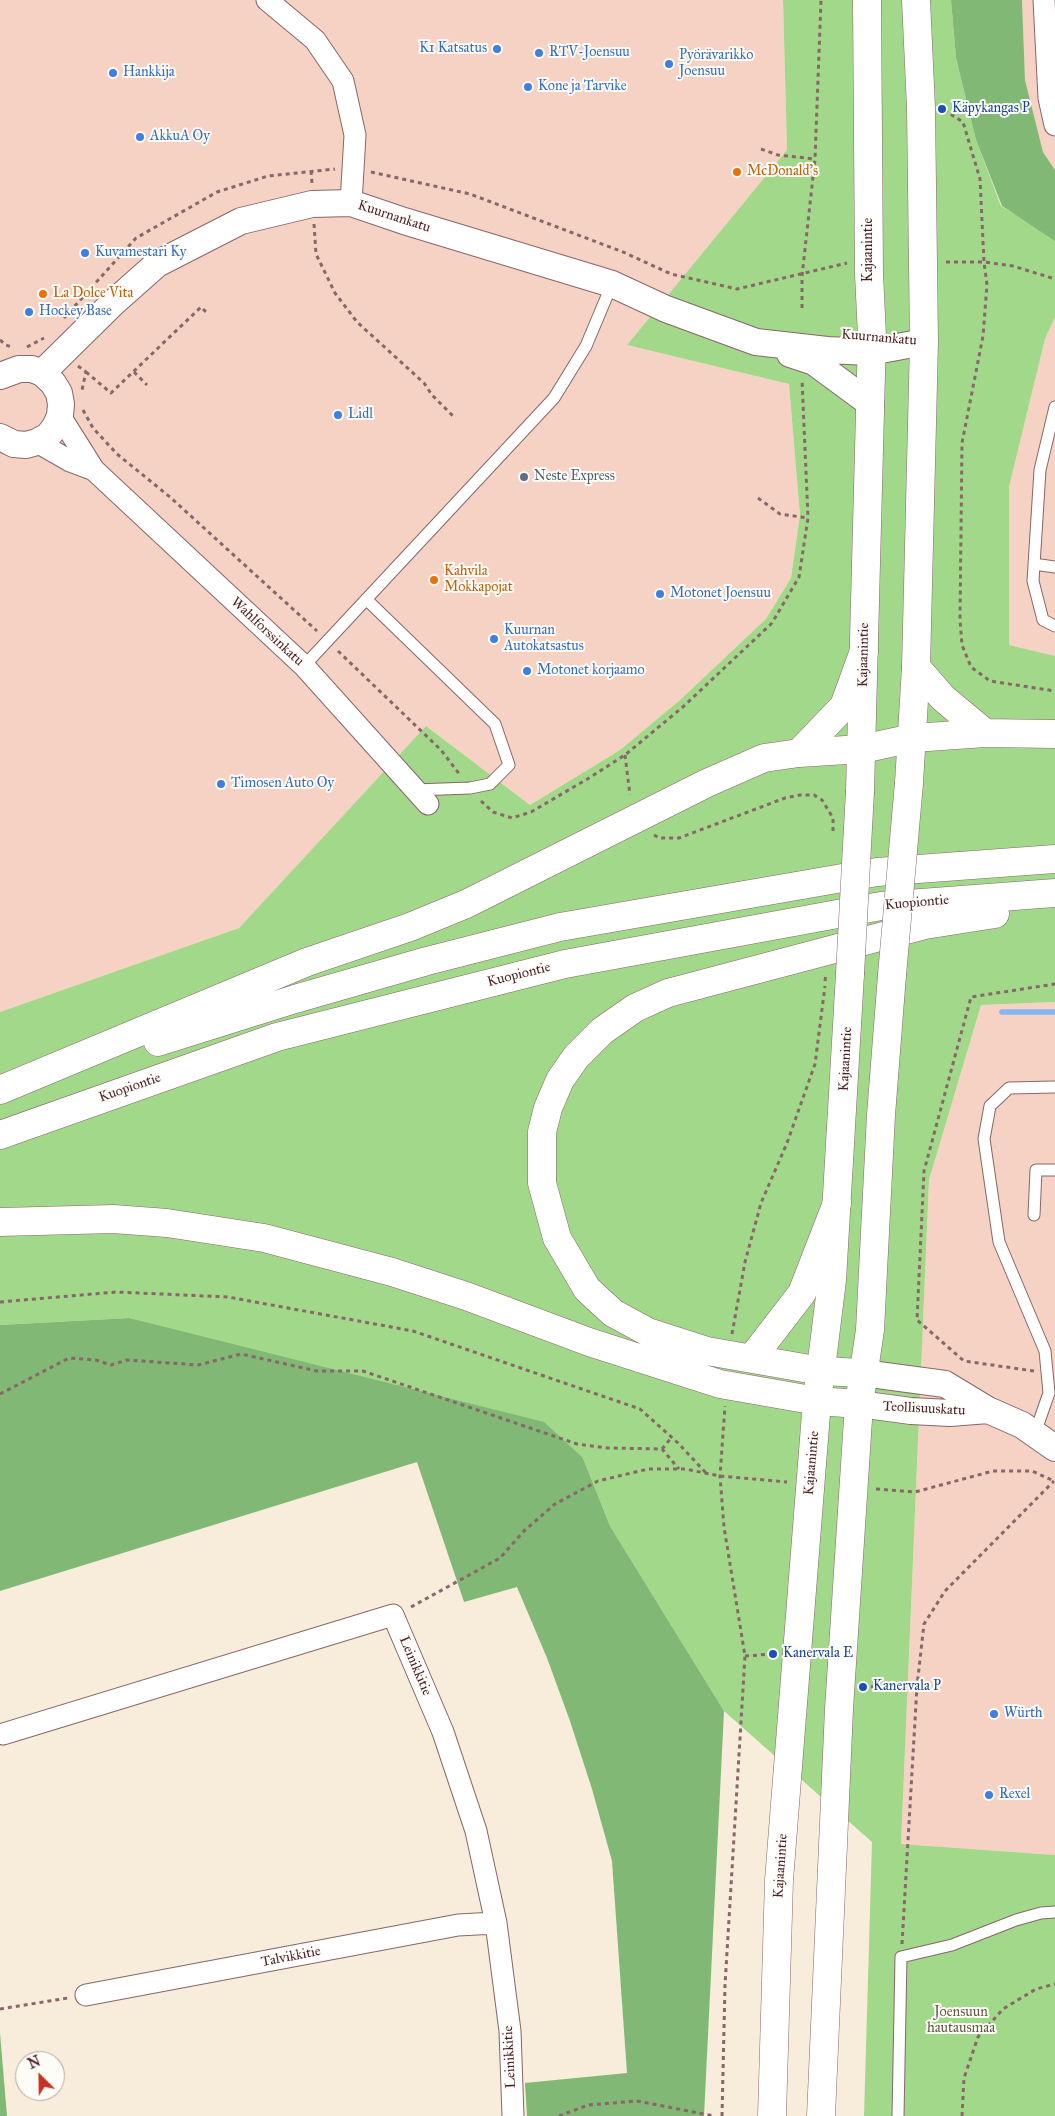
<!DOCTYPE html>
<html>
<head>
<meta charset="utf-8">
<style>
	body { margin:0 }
	#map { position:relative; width:1055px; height:2116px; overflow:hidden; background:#f8ecdb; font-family:"IM FELL Great Primer",serif }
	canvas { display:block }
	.north { position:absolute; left:15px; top:2051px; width:50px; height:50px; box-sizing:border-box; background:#fdfcf7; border:1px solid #b5a4a5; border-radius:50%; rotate:337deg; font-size:14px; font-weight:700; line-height:20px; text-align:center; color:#4a1f2b }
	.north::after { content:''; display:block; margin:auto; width:18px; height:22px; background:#c8321e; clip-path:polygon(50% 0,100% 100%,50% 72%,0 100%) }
</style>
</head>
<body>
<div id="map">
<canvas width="1055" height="2116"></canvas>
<div class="north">N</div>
</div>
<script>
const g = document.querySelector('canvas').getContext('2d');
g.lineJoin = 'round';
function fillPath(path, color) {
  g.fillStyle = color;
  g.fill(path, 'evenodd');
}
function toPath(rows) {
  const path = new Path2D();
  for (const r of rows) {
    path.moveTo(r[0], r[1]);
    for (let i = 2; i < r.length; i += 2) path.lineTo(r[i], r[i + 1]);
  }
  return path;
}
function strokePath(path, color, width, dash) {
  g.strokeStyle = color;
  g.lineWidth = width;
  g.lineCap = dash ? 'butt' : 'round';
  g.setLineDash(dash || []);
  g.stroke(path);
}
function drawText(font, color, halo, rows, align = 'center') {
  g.font = font + ' "IM FELL Great Primer",serif';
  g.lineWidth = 4;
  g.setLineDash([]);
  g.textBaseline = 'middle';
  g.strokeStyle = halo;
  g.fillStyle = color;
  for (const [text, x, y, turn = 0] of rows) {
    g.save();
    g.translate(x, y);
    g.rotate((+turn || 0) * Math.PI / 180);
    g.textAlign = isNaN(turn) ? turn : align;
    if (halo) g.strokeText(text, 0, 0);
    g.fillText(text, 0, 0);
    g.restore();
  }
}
const built = toPath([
	[0,0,783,0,787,150,627,345,789,384,800,515,791,578,766,619,680,700,620,750,530,805,426,726,239,928,0,1012],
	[1022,0,1055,0,1055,170,1043,152,1025,80],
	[1055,317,1055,656,1009,645,1005,613,1009,487,1045,339],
	[1055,1002,1055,1855,901,1844,929,1180,981,1005]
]);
const green = toPath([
	[783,0,951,0,956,58,976,140,1001,206,1055,239,1055,317,1045,339,1009,487,1009,645,1055,656,1055,1002,981,1005,929,1180,901,1844,1055,1855,1055,2116,864,2116,872,1842,724,1711,610,1526,583,1458,129,1318,0,1325,0,1012,239,928,426,726,530,805,620,750,680,700,766,619,791,578,800,515,789,384,627,345,787,150]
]);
const forest = toPath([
	[951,0,1022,0,1025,80,1043,152,1055,170,1055,241,1002,206,976,140,956,58],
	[129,1318,544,1422,583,1458,610,1526,724,1711,704,2116,527,2116,525,2083,627,2073,612,1861,592,1789,570,1721,547,1658,517,1587,464,1602,417,1462,0,1591,0,1325],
	[0,2033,7,2116,0,2116]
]);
const stream = toPath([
	[1002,1012,1055,1012]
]);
const path = toPath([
	[944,110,963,122,980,179,984,262,987,285,983,336,962,443,960,619,962,645,971,667,990,681,1055,691],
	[761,149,778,155,815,159],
	[311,171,312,183],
	[371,172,470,194,623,252,671,274,737,289,847,263],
	[314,224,316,254,335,293,357,322,424,383,432,395,453,416],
	[946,262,984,262,1013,266,1055,279],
	[802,308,802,276,815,159,821,0],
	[64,318,136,238,217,192,268,176,335,169],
	[0,340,6,345,12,347],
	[27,347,44,338],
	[78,366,86,372,82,390],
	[86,372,111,393,201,307,206,312],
	[134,372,147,385],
	[83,410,93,428,117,454,170,497,317,631],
	[758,498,780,514,808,518],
	[338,651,441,750,460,775],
	[625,755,630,795],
	[481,801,493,812,512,818,531,812,589,778,625,755,684,706,772,623,799,577,808,518,802,379],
	[654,835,659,838,679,838,785,798,800,795,814,795,822,800,833,818,833,831],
	[0,1302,116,1292,228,1297,413,1331,640,1409,678,1443,707,1474],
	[732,1334,745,1262,761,1203,787,1143,815,1064,825,986],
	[1034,1371,964,1361,917,1320,924,1171,971,997,1055,984],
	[0,1394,69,1358,96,1360,111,1365,127,1360,198,1365,241,1354,317,1371,363,1371,577,1444,608,1448,662,1449,679,1469],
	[662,1449,672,1437],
	[876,1489,915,1492,993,1471,1032,1471,1054,1481],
	[411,1607,500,1558,524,1531,555,1504,598,1481,648,1469,685,1469,720,1476,787,1482],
	[745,1656,773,1654],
	[863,1687,917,1686],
	[902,1944,917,1686,924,1624,945,1591,1054,1481],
	[0,2009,68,1998],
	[559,2116,588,2105,637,2101,714,2116],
	[722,2116,725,1985,745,1656,724,1527,720,1476,725,1406],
	[962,2116,964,2078,978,2037,1003,2009,1036,1989,1055,1984]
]);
const service = toPath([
	[1055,407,1040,470,1033,581,1043,620,1055,626],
	[1034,564,1055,567],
	[366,599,495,724,509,765,490,784,470,788,415,790],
	[304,666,554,398,586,346,612,284],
	[1034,1215,1036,1170,1055,1170],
	[1035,1433,1049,1393,1045,1351,999,1242,984,1139,990,1106,1009,1088,1055,1087],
	[898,2116,901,1957,952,1945,1016,1920,1041,1913,1055,1912]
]);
const minor = toPath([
	[267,0,315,40,343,81,355,135,351,203],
	[1044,0,1049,98,1055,125],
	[60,416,94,470,304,666,428,804],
	[37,442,70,461,94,470],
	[3,1734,393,1615,443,1732,476,1831,496,1923,510,2031,513,2116],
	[86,1995,458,1925,496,1923]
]);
const tertiary = toPath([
	[790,354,814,362,871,404],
	[42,373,113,303,157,264,241,221,312,204,351,203,404,221,612,284,666,309,756,342,827,350,870,352,924,342],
	[0,376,19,369,32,369,42,373,53,383,59,393,61,404,60,416,55,427,48,436,37,442,26,445,14,444,0,437],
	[863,1373,945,1384,988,1410,1022,1425,1055,1448],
	[859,1404,911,1411,950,1413,988,1410]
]);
const primary = toPath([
	[772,2116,779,1880,817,1401],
	[821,2116,839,1709,859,1404]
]);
const trunk = toPath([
	[909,783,916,667,924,342,921,108,916,0],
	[860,791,872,336,869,274,867,0],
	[817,1401,832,1280,850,974],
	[859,1404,870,1330,881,1115,892,975]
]);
const motorway = toPath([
	[916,667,943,698,985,733],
	[799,753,844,706,864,651],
	[158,1042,295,999,427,961,560,927,877,872,1055,859],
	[0,1090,307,962,410,927,466,904,707,783,764,758,799,753,862,749,913,738,985,733,1055,734],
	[0,1135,277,1037,565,964,881,906,1055,893],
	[0,1222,113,1219,167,1223,264,1238,392,1272,466,1296,589,1342,720,1384,817,1401,859,1404],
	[752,1358,802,1293,837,1203],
	[863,1373,821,1371,707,1351,648,1332,613,1313,587,1289,557,1238,542,1183,542,1132,548,1108,560,1080,576,1057,602,1031,635,1008,668,993,925,925,995,914]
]);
const pathBridge = toPath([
	[825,981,826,974]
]);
const trunkBridge = toPath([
	[850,974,860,791],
	[892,975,909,783]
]);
const markers = [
	[497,49,5,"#3f7fe0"],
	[539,53,5,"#3f7fe0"],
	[669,64,5,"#3f7fe0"],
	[113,73,5,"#3f7fe0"],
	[528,87,5,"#3f7fe0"],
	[942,109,5,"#1a4fb4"],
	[140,137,5,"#3f7fe0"],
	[737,172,5,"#e8710a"],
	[85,253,5,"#3f7fe0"],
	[43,294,5,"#e8710a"],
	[29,312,5,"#3f7fe0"],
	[338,415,5,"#3f7fe0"],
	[524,477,5,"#5c6f8a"],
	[434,580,5,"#e8710a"],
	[660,594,5,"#3f7fe0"],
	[494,639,5,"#3f7fe0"],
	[527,671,5,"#3f7fe0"],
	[221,784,5,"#3f7fe0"],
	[773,1654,5,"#1a4fb4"],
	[863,1687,5,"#1a4fb4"],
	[994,1714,5,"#3f7fe0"],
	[989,1795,5,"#3f7fe0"]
];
const shopNames = [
	["K1 Katsatus",487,49,"right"],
	["RTV-Joensuu",549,53],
	["Pyörävarikko",679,56],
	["Joensuu",679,72],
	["Hankkija",123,73],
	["Kone ja Tarvike",538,87],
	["AkkuA Oy",150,137],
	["Kuvamestari Ky",95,253],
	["Hockey Base",39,312],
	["Lidl",348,415],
	["Motonet Joensuu",670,594],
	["Kuurnan",504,631],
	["Autokatsastus",504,647],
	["Motonet korjaamo",537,671],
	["Timosen Auto Oy",231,784],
	["Würth",1004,1714],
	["Rexel",999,1795]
];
const transitNames = [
	["Käpykangas P",952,109],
	["Kanervala E",783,1654],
	["Kanervala P",873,1687]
];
const foodNames = [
	["McDonald's",747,172],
	["La Dolce Vita",53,294],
	["Kahvila",444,572],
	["Mokkapojat",444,588]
];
const streetNames = [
	["Kuurnankatu",394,217,18],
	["Kajaanintie",869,250,-90],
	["Kuurnankatu",879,338,5],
	["Wahlforssinkatu",267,632,43],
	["Kajaanintie",864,655,-89],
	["Kuopiontie",917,903,-5],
	["Kuopiontie",519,975,-14],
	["Kajaanintie",846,1059,-87],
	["Kuopiontie",130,1088,-19],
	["Teollisuuskatu",924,1409,3],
	["Kajaanintie",812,1463,-85],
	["Leinikkitie",415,1666,67],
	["Kajaanintie",781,1866,-86],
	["Talvikkitie",291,1957,-11],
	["Leinikkitie",510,2057,-93]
];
const serviceNames = [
	["Neste Express",534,477]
];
const parkNames = [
	["Joensuun",961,2013],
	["hautausmaa",961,2029]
];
fillPath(built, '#f5d2c3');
fillPath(green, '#a2d889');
fillPath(forest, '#81b875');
strokePath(stream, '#85b6f1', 5.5);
strokePath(service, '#876769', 13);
strokePath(minor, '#876769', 23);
strokePath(tertiary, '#876769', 28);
strokePath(primary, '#876769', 29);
strokePath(trunk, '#876769', 29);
strokePath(motorway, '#876769', 29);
strokePath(path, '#876769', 3, [4, 4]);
strokePath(service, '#fff', 11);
strokePath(minor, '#fff', 21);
strokePath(tertiary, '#fff', 26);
strokePath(primary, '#fff', 28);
strokePath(trunk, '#fff', 28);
strokePath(motorway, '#fff', 28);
strokePath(trunkBridge, '#876769', 29, []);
strokePath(pathBridge, '#876769', 3, [4, 4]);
strokePath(trunkBridge, '#fff', 28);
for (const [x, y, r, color] of markers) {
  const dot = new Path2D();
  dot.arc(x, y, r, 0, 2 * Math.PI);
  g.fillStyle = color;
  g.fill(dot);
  strokePath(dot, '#fdfcf7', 2);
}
drawText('14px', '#366cbe', '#fdfcf7', shopNames, 'left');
drawText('14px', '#164399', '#fdfcf7', transitNames, 'left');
drawText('14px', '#c56008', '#fdfcf7', foodNames, 'left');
drawText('14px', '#4a1f2b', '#fdfcf7', streetNames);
drawText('14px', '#4e5e75', '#fdfcf7', serviceNames, 'left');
drawText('14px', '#645647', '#fdfcf7', parkNames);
</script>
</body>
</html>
